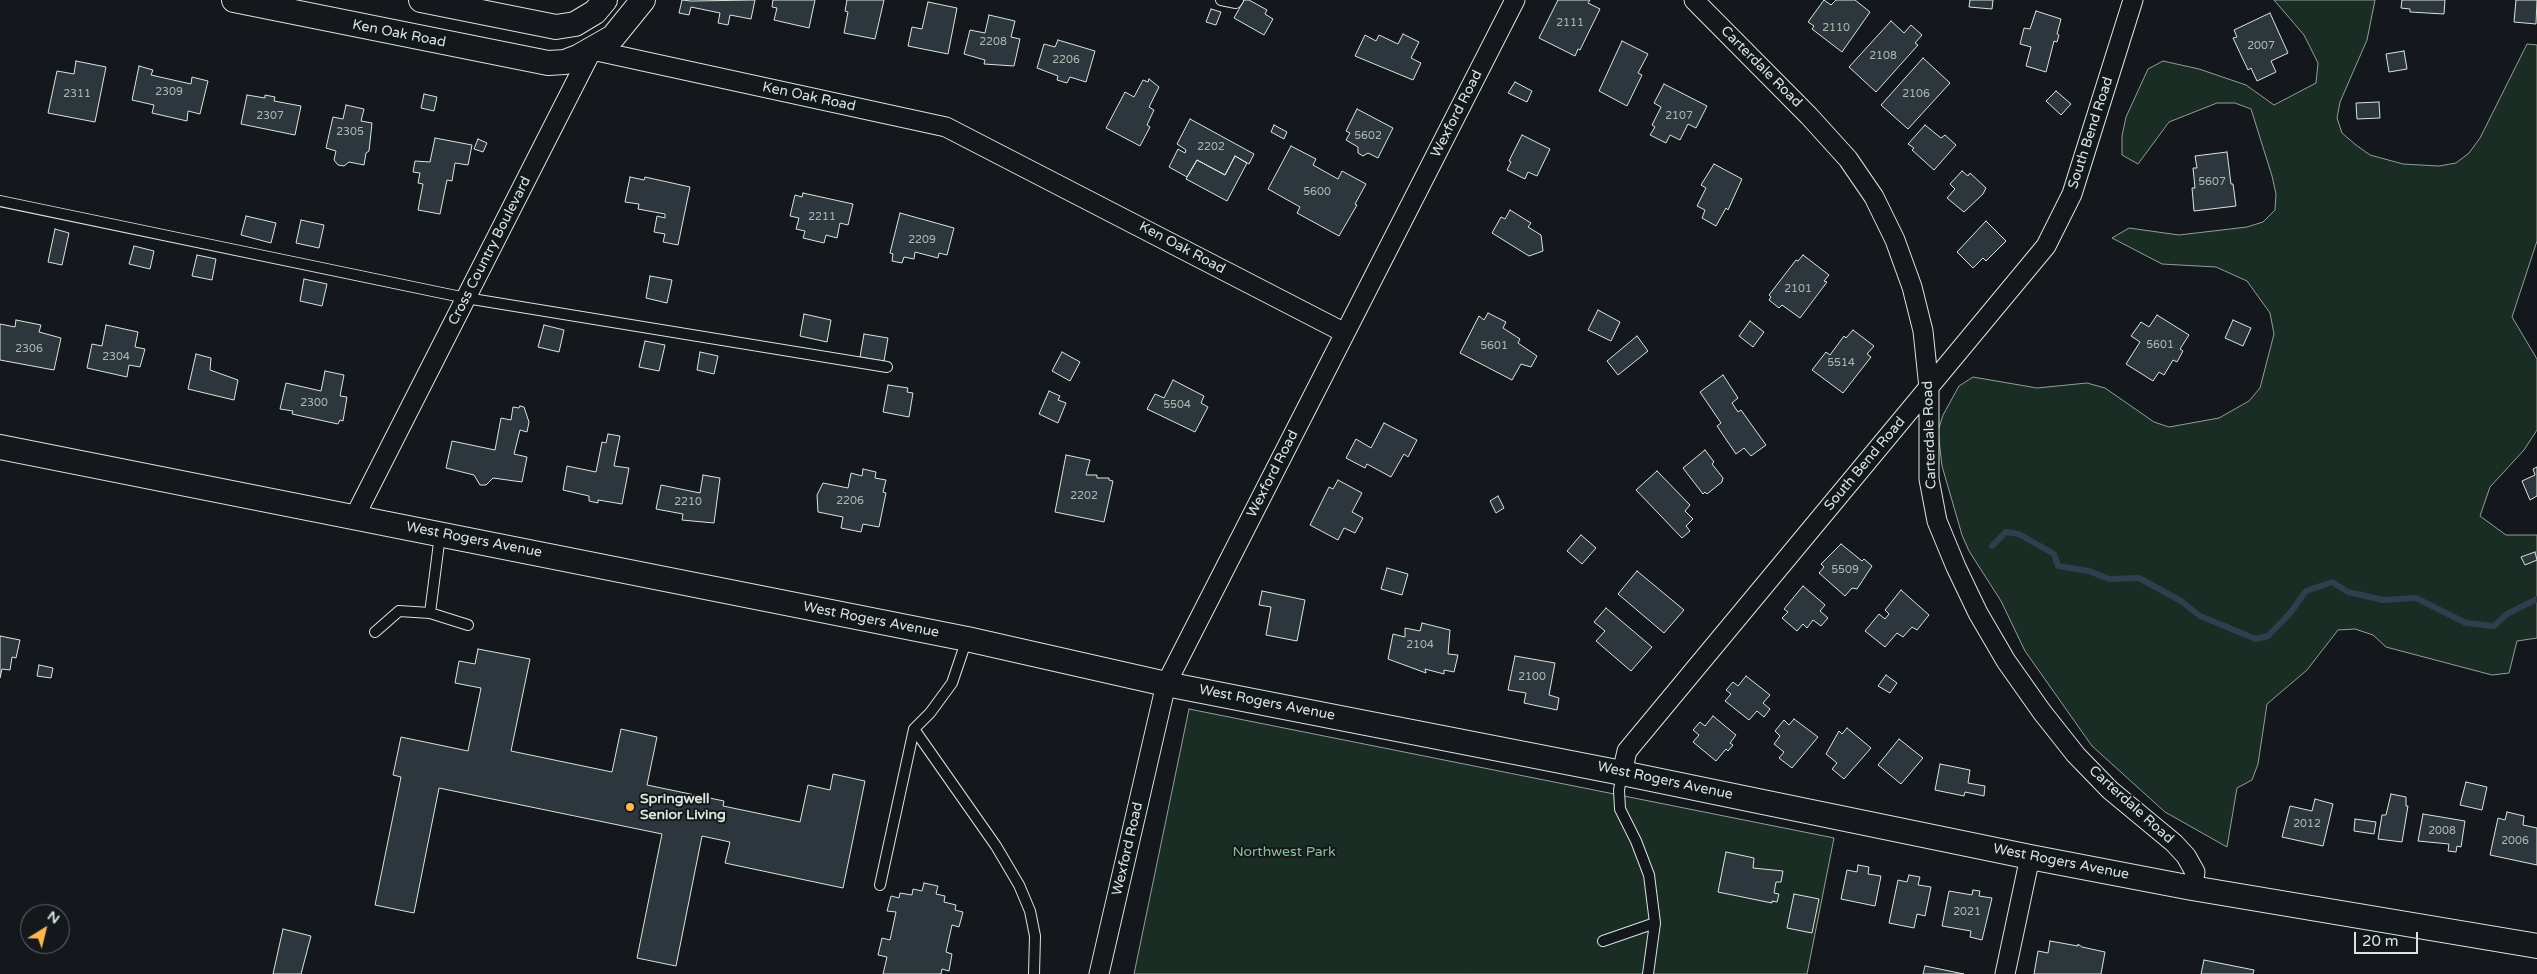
<!DOCTYPE html>
<html>
<head>
<meta charset="utf-8">
<style>
	body { margin:0 }
	#map { position:relative; width:2537px; height:974px; overflow:hidden; background:#14181c; font-family:"Varela Round",sans-serif }
	canvas { display:block }
	.north { position:absolute; left:20px; top:904px; width:50px; height:50px; box-sizing:border-box; background:#14181c; border:1px solid #626a69; border-radius:50%; rotate:36deg; font-size:14px; font-weight:700; line-height:20px; text-align:center; color:#d8e6dc }
	.north::after { content:''; display:block; margin:auto; width:18px; height:22px; background:#ffb74d; clip-path:polygon(50% 0,100% 100%,50% 72%,0 100%) }
	.scale { position:absolute; left:2354px; top:932px; width:64px; height:22px; box-sizing:border-box; border:2px solid #d8e6dc; border-top:0; padding-left:6px; font-size:15px; line-height:18px; white-space:nowrap; color:#d8e6dc; -webkit-text-stroke:4px #14181c; paint-order:stroke }
</style>
</head>
<body>
<div id="map">
<canvas width="2537" height="974"></canvas>
<div class="north">N</div>
<div class="scale">20 m</div>
</div>
<script>
const g = document.querySelector('canvas').getContext('2d');
g.lineJoin = 'round';
function fillPath(path, color) {
  g.fillStyle = color;
  g.fill(path, 'evenodd');
}
function toPath(rows) {
  const path = new Path2D();
  for (const r of rows) {
    path.moveTo(r[0], r[1]);
    for (let i = 2; i < r.length; i += 2) path.lineTo(r[i], r[i + 1]);
  }
  return path;
}
function strokePath(path, color, width, dash) {
  g.strokeStyle = color;
  g.lineWidth = width;
  g.lineCap = dash ? 'butt' : 'round';
  g.setLineDash(dash || []);
  g.stroke(path);
}
function drawText(font, color, halo, rows, align = 'center') {
  g.font = font + ' "Varela Round",sans-serif';
  g.lineWidth = 4;
  g.setLineDash([]);
  g.textBaseline = 'middle';
  g.strokeStyle = halo;
  g.fillStyle = color;
  for (const [text, x, y, turn = 0] of rows) {
    g.save();
    g.translate(x, y);
    g.rotate((+turn || 0) * Math.PI / 180);
    g.textAlign = isNaN(turn) ? turn : align;
    if (halo) g.strokeText(text, 0, 0);
    g.fillText(text, 0, 0);
    g.restore();
  }
}
const green = toPath([
	[2274,0,2375,0,2367,40,2340,102,2337,118,2342,133,2356,145,2370,155,2403,164,2439,166,2456,163,2469,153,2480,138,2527,44,2537,45,2537,241,2512,317,2537,359,2537,430,2524,450,2490,487,2480,516,2506,535,2537,535,2537,638,2517,641,2509,673,2492,675,2386,647,2373,635,2355,629,2338,630,2307,670,2267,704,2258,764,2252,780,2237,788,2227,847,2165,812,2092,746,2025,651,2001,601,1969,551,1962,535,1942,466,1938,431,1943,415,1959,386,1973,377,2037,388,2087,383,2105,388,2154,422,2169,427,2219,418,2249,401,2260,388,2274,334,2270,313,2247,281,2216,267,2162,264,2112,238,2129,228,2179,235,2247,227,2263,222,2275,210,2276,194,2272,176,2251,109,2235,103,2217,103,2169,122,2138,164,2122,155,2122,136,2126,117,2148,69,2163,61,2199,69,2246,85,2274,105,2316,83,2318,63,2304,35,2274,0],
	[1189,709,1834,838,1807,974,1134,974,1189,709]
]);
const stream = toPath([
	[1992,546,2006,532,2019,534,2054,554,2058,566,2089,571,2109,579,2139,578,2181,601,2200,616,2256,639,2268,636,2291,612,2306,591,2332,582,2348,592,2383,600,2416,598,2466,623,2494,626,2507,614,2537,599]
]);
const building = toPath([
	[682,0,691,1,755,0,751,19,730,15,728,25,718,23,720,13,691,7,689,15,679,13,682,0],
	[773,0,815,0,809,28,774,20,777,8,772,7,773,0],
	[847,0,884,0,875,39,844,33,848,12,845,11,847,0],
	[1244,0,1249,0,1267,10,1265,14,1273,19,1264,35,1234,18,1244,0],
	[1558,0,1590,0,1588,3,1600,9,1580,50,1578,49,1575,56,1539,38,1558,0],
	[1824,0,1831,5,1836,0,1855,0,1870,12,1842,52,1812,29,1814,26,1808,22,1824,0],
	[1970,0,1993,0,1992,9,1969,7,1970,0],
	[2402,0,2445,0,2444,14,2410,12,2410,9,2401,8,2402,0],
	[2516,0,2537,0,2536,24,2514,22,2516,0],
	[928,2,957,8,948,54,908,46,912,27,922,29,928,2],
	[1211,9,1221,12,1216,25,1206,22,1211,9],
	[2036,11,2061,19,2057,34,2059,35,2057,42,2054,41,2046,72,2026,66,2031,47,2020,44,2024,28,2030,29,2036,11],
	[2270,13,2288,53,2271,61,2276,72,2257,81,2251,68,2248,70,2233,38,2237,37,2234,30,2270,13],
	[989,15,1015,21,1011,37,1020,39,1014,66,984,64,985,60,964,54,970,30,985,33,989,15],
	[1891,21,1904,33,1911,25,1922,35,1915,43,1918,45,1876,92,1849,67,1891,21],
	[1403,34,1419,42,1411,58,1421,63,1413,80,1355,56,1365,35,1376,41,1379,35,1398,44,1403,34],
	[1058,40,1095,51,1086,82,1070,77,1067,83,1057,80,1058,76,1037,68,1044,44,1055,47,1058,40],
	[1622,41,1648,54,1638,73,1642,75,1627,106,1599,91,1622,41],
	[2404,51,2407,69,2389,72,2386,54,2404,51],
	[1923,58,1950,83,1908,129,1881,105,1923,58],
	[76,61,106,67,95,122,48,113,57,71,74,74,76,61],
	[139,66,153,70,151,75,191,84,192,77,208,81,200,114,188,111,187,121,152,113,154,105,132,100,139,66],
	[1149,79,1159,87,1149,107,1154,110,1147,125,1150,127,1140,146,1106,128,1125,92,1134,97,1143,80,1148,82,1149,79],
	[1515,82,1532,91,1527,102,1508,93,1515,82],
	[1664,84,1707,106,1696,128,1688,124,1680,140,1670,135,1666,143,1650,135,1655,127,1652,125,1661,107,1654,103,1664,84],
	[2056,91,2071,104,2061,115,2046,101,2056,91],
	[424,94,437,97,434,111,421,108,424,94],
	[247,95,265,98,265,95,275,97,274,101,301,106,295,135,241,124,247,95],
	[2379,102,2380,118,2357,119,2356,103,2379,102],
	[346,105,364,109,361,121,372,123,369,151,366,153,364,165,349,162,344,166,338,165,334,160,336,151,326,148,333,117,343,119,346,105],
	[1357,109,1393,128,1378,158,1368,153,1363,156,1358,153,1358,147,1346,140,1350,133,1346,131,1357,109],
	[1190,119,1254,154,1249,164,1235,156,1225,175,1197,160,1187,177,1169,167,1178,149,1185,153,1186,150,1177,144,1190,119],
	[1274,125,1287,132,1284,139,1271,132,1274,125],
	[1925,125,1941,138,1945,135,1956,145,1934,170,1912,150,1914,148,1908,144,1925,125],
	[1522,135,1550,149,1537,176,1528,172,1525,179,1507,170,1511,162,1509,161,1522,135],
	[435,138,472,145,468,165,455,163,452,181,447,180,440,214,418,210,423,184,418,183,420,173,413,172,415,161,430,162,435,138],
	[478,139,487,143,483,152,474,149,478,139],
	[1291,146,1316,159,1313,165,1338,179,1342,171,1366,184,1355,204,1357,205,1339,236,1297,213,1300,207,1268,189,1291,146],
	[2227,152,2231,184,2233,184,2236,206,2194,211,2192,188,2195,188,2193,168,2197,168,2195,156,2227,152],
	[1235,156,1247,163,1227,201,1186,179,1197,160,1225,175,1235,156],
	[1714,164,1742,179,1728,210,1726,208,1716,226,1702,218,1705,210,1697,206,1706,188,1701,185,1714,164],
	[1962,171,1968,176,1970,173,1986,188,1983,194,1964,212,1947,198,1955,189,1950,184,1962,171],
	[630,177,644,180,645,177,690,187,678,245,663,242,665,234,654,232,657,216,665,218,665,214,638,209,639,204,625,202,630,177],
	[803,193,853,204,848,225,840,223,837,238,826,235,824,243,803,238,805,231,796,229,799,218,790,216,795,195,802,197,803,193],
	[1510,210,1531,223,1528,227,1541,235,1543,251,1529,256,1492,233,1501,217,1505,219,1510,210],
	[900,213,954,228,947,255,939,253,938,258,915,252,914,259,904,257,902,263,892,261,893,254,890,253,900,213],
	[246,216,276,223,271,243,241,235,246,216],
	[301,220,324,225,319,248,296,243,301,220],
	[1986,221,2006,241,1986,261,1983,258,1973,268,1957,252,1986,221],
	[55,229,69,233,62,265,48,262,55,229],
	[134,246,154,251,150,269,129,264,134,246],
	[197,255,216,259,212,280,192,276,197,255],
	[1803,255,1829,275,1824,281,1827,282,1800,318,1782,305,1779,308,1769,300,1771,297,1769,295,1796,260,1798,261,1803,255],
	[650,276,672,280,667,303,646,298,650,276],
	[304,279,327,284,322,306,300,301,304,279],
	[1598,310,1620,322,1611,341,1588,330,1598,310],
	[1488,313,1506,322,1503,328,1520,339,1518,343,1537,356,1531,367,1521,364,1512,380,1460,353,1479,316,1484,320,1488,313],
	[804,314,831,320,827,342,800,336,804,314],
	[2157,315,2189,335,2180,349,2183,351,2177,362,2173,360,2164,375,2159,372,2153,381,2126,364,2140,342,2131,336,2141,322,2149,327,2157,315],
	[16,320,41,325,39,332,61,338,54,370,0,360,0,324,15,327,16,320],
	[2233,320,2251,328,2243,346,2225,338,2233,320],
	[1750,321,1764,332,1753,347,1739,336,1750,321],
	[106,325,138,332,135,347,145,349,140,367,129,365,127,377,87,368,92,344,102,346,106,325],
	[544,325,564,330,559,352,538,347,544,325],
	[1853,330,1874,346,1867,354,1871,357,1843,393,1812,370,1826,352,1830,355,1844,336,1846,338,1853,330],
	[864,334,888,338,884,361,860,357,864,334],
	[1637,336,1648,351,1618,375,1607,361,1637,336],
	[645,341,665,345,659,371,639,367,645,341],
	[700,352,718,356,714,374,697,370,700,352],
	[1062,352,1080,362,1070,381,1052,371,1062,352],
	[196,354,211,358,210,370,238,380,234,400,188,389,196,354],
	[325,371,344,375,340,396,347,397,343,421,340,420,338,424,292,414,293,411,280,409,286,383,321,391,325,371],
	[1723,375,1738,398,1732,403,1738,412,1741,410,1766,445,1751,456,1744,448,1736,454,1717,426,1721,423,1700,392,1723,375],
	[1173,380,1204,396,1201,403,1208,407,1195,432,1147,409,1155,394,1164,398,1173,380],
	[888,385,908,388,907,392,913,393,909,417,883,412,888,385],
	[1049,391,1060,396,1058,400,1066,403,1058,423,1039,414,1049,391],
	[520,406,524,407,529,422,527,432,520,430,514,454,527,457,522,482,493,478,486,485,480,485,474,475,446,468,452,441,495,450,501,418,511,420,513,407,519,408,520,406],
	[1384,423,1417,440,1408,457,1404,454,1391,477,1367,464,1365,468,1346,458,1356,439,1371,448,1384,423],
	[608,434,620,436,614,466,629,468,622,504,598,500,598,503,589,501,589,496,563,490,567,466,596,472,602,442,606,443,608,434],
	[1705,450,1714,462,1712,464,1723,478,1722,482,1707,494,1705,492,1703,494,1683,468,1705,450],
	[1066,455,1090,460,1086,475,1097,475,1097,478,1109,478,1109,480,1113,481,1104,522,1055,512,1066,455],
	[2537,467,2537,496,2530,500,2522,481,2535,475,2533,469,2537,467],
	[863,469,876,472,875,478,886,480,883,492,886,493,879,527,863,524,861,532,841,528,843,517,818,512,817,495,823,483,848,488,851,473,862,476,863,469],
	[1657,471,1690,505,1685,511,1693,519,1686,526,1690,531,1682,538,1636,490,1657,471],
	[703,475,720,478,714,523,682,520,683,514,656,509,661,485,700,493,703,475],
	[1338,480,1362,493,1352,512,1363,518,1355,533,1344,528,1338,540,1310,525,1329,487,1333,489,1338,480],
	[1498,496,1504,508,1496,513,1490,501,1498,496],
	[1581,535,1596,548,1582,564,1567,551,1581,535],
	[1841,544,1862,561,1864,559,1872,566,1857,589,1852,588,1845,596,1819,573,1824,567,1821,564,1841,544],
	[2535,552,2537,560,2525,565,2521,557,2535,552],
	[1387,568,1408,574,1402,595,1381,589,1387,568],
	[1637,571,1684,610,1664,633,1618,594,1637,571],
	[1803,586,1825,605,1820,611,1828,618,1821,626,1813,620,1807,628,1803,624,1797,631,1782,618,1788,612,1784,609,1803,586],
	[1901,590,1929,615,1917,630,1912,627,1903,637,1897,633,1885,647,1865,631,1879,614,1885,619,1889,614,1885,610,1901,590],
	[1262,591,1305,600,1297,641,1266,635,1271,607,1259,605,1262,591],
	[1606,608,1652,647,1631,671,1596,641,1605,631,1594,622,1606,608],
	[1422,623,1450,630,1448,654,1458,655,1454,672,1444,670,1444,674,1425,669,1426,673,1388,659,1393,634,1405,637,1405,628,1420,631,1422,623],
	[0,636,20,640,16,658,12,657,10,670,2,669,0,678,0,636],
	[478,649,530,659,511,751,612,772,621,729,657,737,647,785,724,801,723,806,800,822,808,785,830,790,833,774,865,781,843,888,725,863,730,842,702,836,676,966,637,958,662,834,439,788,414,913,375,905,401,777,393,775,401,737,468,751,481,688,455,683,459,661,475,664,478,649],
	[1515,656,1555,663,1549,695,1559,698,1557,710,1524,703,1526,693,1508,690,1515,656],
	[39,665,53,668,51,678,37,676,39,665],
	[1886,675,1897,683,1890,693,1878,686,1886,675],
	[1746,676,1770,695,1763,703,1770,709,1764,717,1757,711,1749,720,1725,701,1731,694,1726,690,1733,682,1738,686,1746,676],
	[1713,716,1736,735,1730,743,1733,745,1728,751,1726,749,1716,761,1693,742,1699,735,1693,730,1700,722,1705,726,1713,716],
	[1794,719,1818,737,1792,768,1779,758,1784,752,1774,744,1780,736,1775,731,1784,720,1789,725,1794,719],
	[1847,728,1871,748,1844,779,1832,769,1837,763,1826,754,1839,731,1842,734,1847,728],
	[1899,739,1923,758,1901,784,1878,765,1899,739],
	[1940,764,1970,770,1968,783,1985,786,1984,796,1965,792,1964,796,1935,790,1940,764],
	[2466,782,2487,787,2482,810,2460,805,2466,782],
	[2391,794,2406,797,2406,806,2408,806,2402,842,2378,839,2382,815,2386,815,2391,794],
	[2315,799,2333,804,2323,846,2282,837,2290,806,2312,811,2315,799],
	[2507,812,2524,816,2523,825,2537,828,2537,865,2490,855,2498,818,2505,820,2507,812],
	[2423,814,2465,821,2461,847,2457,846,2456,852,2448,851,2449,844,2418,841,2423,814],
	[2355,819,2376,822,2374,834,2354,831,2355,819],
	[1726,852,1754,858,1753,868,1783,871,1781,882,1776,882,1774,893,1779,894,1777,902,1772,901,1772,903,1718,892,1726,852],
	[1858,865,1869,867,1868,874,1881,876,1875,906,1841,899,1847,870,1857,872,1858,865],
	[1909,875,1920,877,1918,885,1931,887,1925,916,1917,914,1914,928,1889,923,1898,880,1907,882,1909,875],
	[924,883,938,886,936,894,945,896,944,902,956,905,955,910,963,912,959,927,952,925,946,952,952,954,949,971,942,969,941,974,883,974,887,957,878,955,882,938,890,940,896,912,887,911,891,896,899,898,900,893,912,895,913,889,922,891,924,883],
	[1973,890,1980,891,1979,896,1992,898,1982,940,1970,937,1971,931,1942,926,1949,891,1972,895,1973,890],
	[1794,894,1819,899,1812,933,1787,928,1794,894],
	[283,929,311,936,301,974,273,974,283,929],
	[2050,941,2078,946,2078,944,2082,947,2105,952,2101,974,2034,974,2038,951,2048,953,2050,941],
	[2204,960,2254,970,2253,974,2201,974,2204,960],
	[1925,966,1964,974,1923,974,1925,966]
]);
const service = toPath([
	[1221,0,1236,3,1238,0],
	[0,201,466,298,887,367],
	[440,535,430,613,468,625],
	[375,632,399,611,430,613],
	[914,729,996,846,1019,885,1030,911,1035,936,1034,974],
	[1622,773,1619,790,1620,809,1636,841,1649,875,1655,923,1648,974],
	[880,885,914,729,930,713,952,683,967,639],
	[1603,941,1655,923]
]);
const minor = toPath([
	[1694,0,1809,116,1848,159,1874,197,1895,240,1912,287,1923,331,1929,388,1929,479,1937,521,1956,567,1978,613,2006,661,2042,712,2076,755,2110,790,2174,843,2186,856,2195,872,2192,888],
	[592,50,946,127,1345,333],
	[355,516,592,50],
	[1622,773,1627,751,2046,246,2072,194,2133,0],
	[1099,974,1166,684,1515,0],
	[2005,974,2030,857]
]);
const tertiary = toPath([
	[234,0,548,63,565,62,578,57,613,37,643,0],
	[421,0,556,27,575,24,595,12,605,0],
	[0,447,967,639,1166,684,1622,773,2030,857,2192,888,2537,946]
]);
const markers = [
	[630,807,5,"#ffb74d"]
];
const numberNames = [
	["2111",1570,23],
	["2110",1836,28],
	["2208",993,42],
	["2007",2261,46],
	["2108",1883,56],
	["2206",1066,60],
	["2309",169,92],
	["2311",77,94],
	["2106",1916,94],
	["2307",270,116],
	["2107",1679,116],
	["2305",350,132],
	["5602",1368,136],
	["2202",1211,147],
	["5607",2212,182],
	["5600",1317,192],
	["2211",822,217],
	["2209",922,240],
	["2101",1798,289],
	["5601",2160,345],
	["5601",1494,346],
	["2306",29,349],
	["2304",116,357],
	["5514",1841,363],
	["2300",314,403],
	["5504",1177,405],
	["2202",1084,496],
	["2206",850,501],
	["2210",688,502],
	["5509",1845,570],
	["2104",1420,645],
	["2100",1532,677],
	["2012",2307,824],
	["2008",2442,831],
	["2006",2515,841],
	["2021",1967,912]
];
const streetNames = [
	["Ken Oak Road",399,34,11],
	["Carterdale Road",1761,67,45],
	["Ken Oak Road",809,97,12],
	["Wexford Road",1457,114,-63],
	["South Bend Road",2091,133,-72],
	["Ken Oak Road",1182,248,28],
	["Cross Country Boulevard",490,251,-63],
	["Carterdale Road",1930,435,-92],
	["South Bend Road",1865,464,-50],
	["Wexford Road",1273,474,-63],
	["West Rogers Avenue",474,540,11],
	["West Rogers Avenue",871,620,11],
	["West Rogers Avenue",1267,703,11],
	["West Rogers Avenue",1665,781,12],
	["Carterdale Road",2131,805,42],
	["Wexford Road",1128,849,-77],
	["West Rogers Avenue",2061,862,11]
];
const poiNames = [
	["Springwell",640,799],
	["Senior Living",640,815]
];
const parkNames = [
	["Northwest Park",1284,852]
];
fillPath(green, '#1a2d24');
strokePath(green, '#939e99', 1);
strokePath(stream, '#2f3f4d', 6);
fillPath(building, '#2c363c');
strokePath(building, '#d8e6dc', 1);
strokePath(service, '#d8e6dc', 12);
strokePath(minor, '#d8e6dc', 21);
strokePath(tertiary, '#d8e6dc', 26);
strokePath(service, '#14181c', 10);
strokePath(minor, '#14181c', 19);
strokePath(tertiary, '#14181c', 24);
for (const [x, y, r, color] of markers) {
  const dot = new Path2D();
  dot.arc(x, y, r, 0, 2 * Math.PI);
  g.fillStyle = color;
  g.fill(dot);
  strokePath(dot, '#14181c', 2);
}
drawText('11px', '#adbab4', null, numberNames);
drawText('14px', '#d8e6dc', '#14181c', streetNames);
drawText('bold 14px', '#d8e6dc', '#14181c', poiNames, 'left');
drawText('14px', '#8ac095', '#14181c', parkNames);
</script>
</body>
</html>
